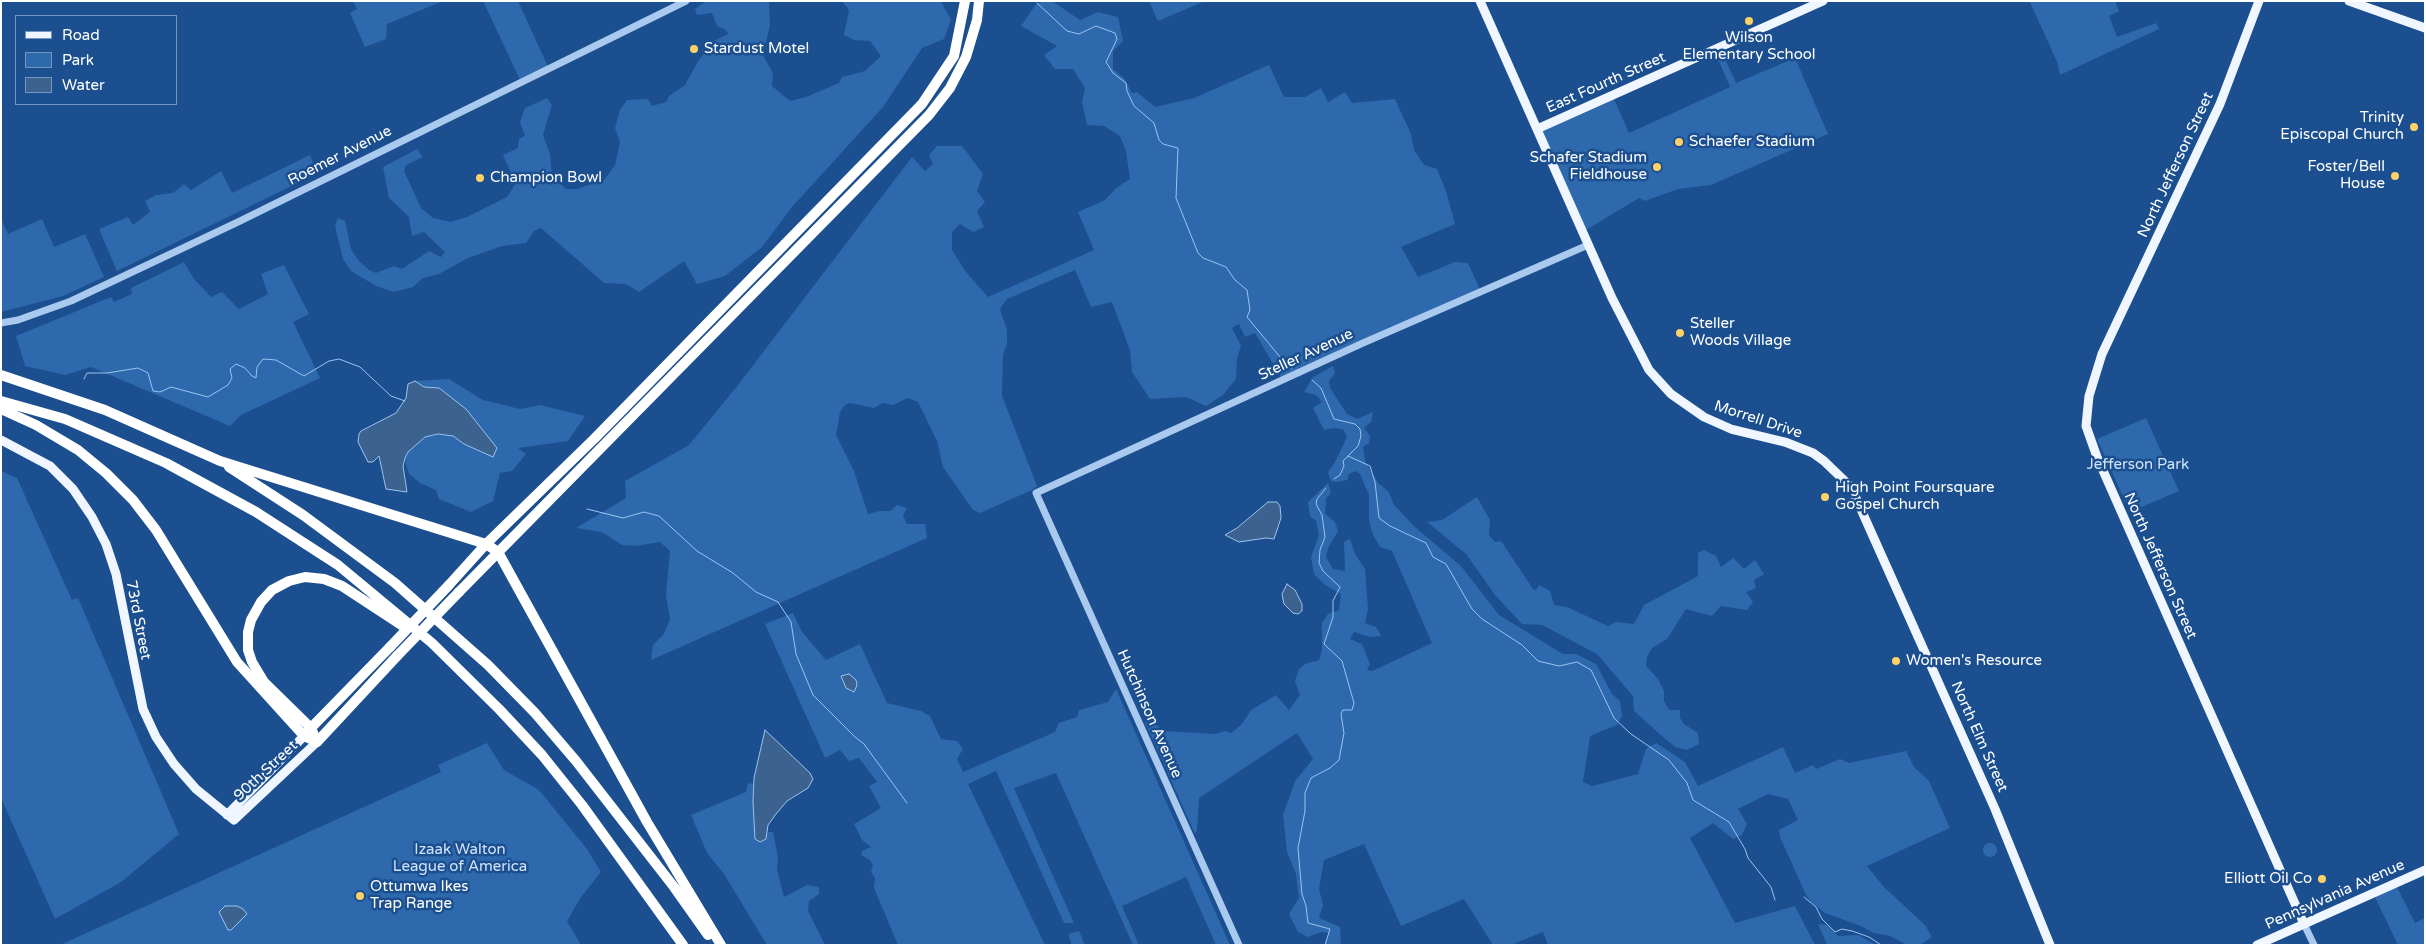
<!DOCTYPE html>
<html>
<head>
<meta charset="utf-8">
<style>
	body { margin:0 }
	#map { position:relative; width:2426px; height:946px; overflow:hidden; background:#1b4f8f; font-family:"Varela Round",sans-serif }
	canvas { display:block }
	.frame { position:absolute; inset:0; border:2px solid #fff; pointer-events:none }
	.legend { position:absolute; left:15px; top:15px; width:162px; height:90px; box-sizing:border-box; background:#1b4f8f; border:1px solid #7695bc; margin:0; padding:6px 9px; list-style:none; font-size:15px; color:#fff }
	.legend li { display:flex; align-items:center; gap:10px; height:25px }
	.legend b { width:25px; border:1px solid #7695bc }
</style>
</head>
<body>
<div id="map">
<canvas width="2426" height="946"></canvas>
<div class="frame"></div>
<ul class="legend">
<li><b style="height:6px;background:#f0f6ff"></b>Road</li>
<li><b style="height:14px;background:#2e69ad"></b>Park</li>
<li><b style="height:14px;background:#3c6290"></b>Water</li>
</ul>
</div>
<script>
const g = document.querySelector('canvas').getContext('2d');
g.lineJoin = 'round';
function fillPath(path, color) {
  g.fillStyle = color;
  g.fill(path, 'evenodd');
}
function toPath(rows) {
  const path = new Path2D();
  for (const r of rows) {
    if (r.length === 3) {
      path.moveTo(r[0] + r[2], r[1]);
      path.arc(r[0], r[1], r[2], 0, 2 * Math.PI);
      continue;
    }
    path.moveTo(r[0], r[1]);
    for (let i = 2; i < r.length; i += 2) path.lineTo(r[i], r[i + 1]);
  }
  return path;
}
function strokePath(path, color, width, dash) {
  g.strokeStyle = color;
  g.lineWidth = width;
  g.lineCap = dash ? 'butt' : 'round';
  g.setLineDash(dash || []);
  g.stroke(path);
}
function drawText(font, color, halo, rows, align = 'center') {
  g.font = font + ' "Varela Round",sans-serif';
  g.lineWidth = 5;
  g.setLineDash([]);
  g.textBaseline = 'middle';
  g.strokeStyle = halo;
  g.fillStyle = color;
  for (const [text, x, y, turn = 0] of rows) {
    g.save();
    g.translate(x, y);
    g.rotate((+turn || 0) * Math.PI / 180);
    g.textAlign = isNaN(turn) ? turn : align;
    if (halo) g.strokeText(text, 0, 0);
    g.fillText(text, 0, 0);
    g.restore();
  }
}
const green = toPath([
	[353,1,443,1,387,24,386,39,365,47,350,13,357,9],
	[483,1,518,1,549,69,521,82],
	[706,1,769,1,770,25,763,55,773,73,772,86,790,101,806,97,839,83,842,77,865,71,881,56,870,41,854,40,844,35,849,10,842,1,941,1,951,20,944,39,922,48,883,107,792,207,762,247,725,276,697,284,684,261,639,292,626,284,604,283,541,228,534,231,526,243,502,246,468,258,439,274,423,278,413,287,394,292,376,286,351,271,343,259,335,226,338,218,345,221,351,249,358,260,369,270,376,273,394,266,402,269,429,251,441,257,445,252,424,232,412,236,409,217,389,198,383,167,417,149,423,157,406,165,404,171,421,208,433,218,451,222,467,217,507,197,516,183,503,155,518,148,519,139,525,136,520,122,525,108,547,98,552,105,543,135,550,154,552,176,566,189,577,189,604,180,615,165,620,142,615,128,620,110,627,100,648,99,652,106,666,102,669,96,685,85,697,63,712,42,728,34,726,30,717,26,712,13,697,15,695,9],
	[1044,1,1052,1,1080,20,1098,12,1118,17,1123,41,1113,51,1113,69,1124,78,1132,93,1137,92,1155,107,1194,98,1269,65,1284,97,1305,97,1321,88,1328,102,1345,92,1352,103,1395,99,1411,134,1414,150,1424,165,1437,169,1446,191,1455,224,1401,247,1418,277,1455,262,1468,263,1481,292,1283,381,1255,333,1245,337,1239,324,1232,328,1241,346,1237,358,1236,379,1223,395,1206,406,1186,397,1150,399,1132,372,1130,350,1112,302,1091,307,1075,270,1007,299,1000,309,1007,330,1007,344,1003,355,1002,396,1037,486,1032,490,980,513,973,510,943,467,937,441,918,402,908,398,893,405,882,403,874,408,850,403,845,405,840,412,836,435,854,471,868,514,880,511,890,511,897,505,907,508,903,515,907,524,925,524,927,538,651,660,653,645,664,634,670,619,666,595,670,551,660,542,636,546,622,545,602,532,576,528,626,498,625,481,689,445,738,385,912,157,925,171,933,164,929,155,937,146,962,146,983,174,977,191,985,202,977,211,984,227,973,232,960,224,952,232,952,250,966,272,988,297,1094,250,1078,212,1105,200,1116,188,1130,179,1126,151,1120,136,1104,126,1087,125,1082,102,1085,88,1073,69,1055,69,1044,55,1057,46,1021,26,1036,4],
	[1149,1,1205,1,1158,21],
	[2115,1,2119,11,2109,16,2117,37,2156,23,2159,29,2060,75,2057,62,2030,2],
	[1721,50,1736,83,1795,58,1828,134,1711,185,1678,189,1645,201,1639,198,1586,230,1542,130,1613,97,1629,133,1730,87,1715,52],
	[310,155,313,163,307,166,312,176,117,271,99,229,128,217,133,225,150,212,145,201,156,195,173,193,184,184,191,190,221,171,232,193],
	[1,219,8,234,42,219,54,247,85,234,104,277,63,296,1,312],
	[184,262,194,279,211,297,222,292,239,309,268,294,261,274,284,265,309,314,293,322,320,378,241,415,230,426,91,367,65,375,25,366,16,336,111,297,114,302,132,294,131,288],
	[1333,366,1335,373,1329,381,1330,388,1347,414,1357,419,1373,412,1371,422,1364,428,1370,436,1369,443,1363,447,1365,461,1378,483,1389,492,1394,505,1415,527,1461,566,1499,615,1563,654,1576,654,1596,664,1612,694,1620,701,1622,716,1617,725,1590,736,1583,782,1592,786,1638,774,1646,749,1656,743,1685,762,1698,786,1783,747,1795,773,1813,765,1816,769,1840,759,1849,763,1906,751,1914,767,1929,781,1950,828,1867,866,1884,887,1925,925,1932,937,1920,945,1907,945,1890,936,1874,933,1861,926,1825,913,1811,902,1806,895,1780,837,1779,830,1798,820,1788,799,1768,794,1738,809,1747,824,1742,835,1733,839,1713,823,1690,838,1735,923,1795,906,1815,945,1548,945,1543,932,1511,945,1493,945,1464,899,1401,926,1364,844,1324,860,1319,889,1323,905,1319,918,1340,927,1341,945,1325,945,1329,933,1321,932,1308,937,1298,932,1289,914,1299,898,1296,874,1287,852,1283,815,1295,781,1313,759,1297,733,1199,798,1197,830,1195,834,1145,722,1155,724,1164,731,1215,734,1225,731,1231,733,1242,724,1251,710,1276,695,1289,710,1300,695,1295,681,1299,669,1305,664,1319,660,1322,650,1322,623,1328,614,1339,610,1341,594,1325,585,1314,574,1311,557,1319,535,1316,521,1310,516,1308,502,1328,483,1331,493,1326,498,1325,514,1335,522,1338,531,1328,548,1326,557,1333,569,1345,571,1344,542,1350,539,1355,554,1365,569,1368,609,1365,623,1376,627,1381,636,1370,637,1354,632,1350,639,1362,644,1370,664,1367,670,1372,671,1432,643,1392,551,1380,547,1373,535,1369,520,1369,495,1360,474,1355,471,1349,474,1347,480,1336,482,1331,481,1328,472,1335,462,1347,437,1343,429,1334,428,1324,430,1313,408,1322,402,1316,395,1304,392,1313,377],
	[449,379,483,400,520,409,540,405,585,416,568,441,518,448,526,454,512,471,500,473,493,501,471,512,439,499,436,490,420,483,409,474,406,465,405,458,408,452,415,444,425,437,438,434,453,436,464,444,493,457,477,423,466,409,439,389,424,387,415,381],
	[2146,418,2179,491,2130,512,2097,439],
	[1,471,17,478,72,600,78,598,179,834,121,882,55,919,1,798],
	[1477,497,1490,520,1489,535,1495,542,1501,541,1533,589,1536,590,1539,585,1550,591,1554,605,1567,607,1608,626,1616,622,1634,624,1644,605,1698,576,1698,553,1704,550,1716,556,1721,567,1733,558,1744,569,1755,560,1764,574,1754,580,1756,588,1746,592,1753,602,1747,610,1721,606,1712,616,1686,609,1667,639,1652,648,1647,657,1646,666,1658,679,1664,691,1664,701,1669,710,1680,710,1680,718,1684,724,1698,733,1699,744,1687,750,1675,747,1663,737,1634,711,1633,696,1597,654,1542,625,1522,624,1495,595,1466,554,1427,522,1442,520],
	[793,613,802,632,826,660,860,644,887,703,921,711,930,716,941,739,957,741,963,749,957,759,963,772,1055,732,1059,723,1077,717,1079,710,1108,702,1116,689,1230,945,1216,945,1186,877,1122,906,1139,945,1133,945,1056,773,1014,788,1074,923,1064,923,996,771,968,784,1045,945,898,945,874,888,875,878,871,872,873,866,870,860,861,855,862,851,871,847,862,840,854,824,881,808,869,786,877,782,859,758,849,761,840,750,825,758,765,624],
	[487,743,504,770,539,790,587,849,601,872,581,897,567,921,581,945,60,945,441,772,438,765],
	[748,783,753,784,755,836,760,842,766,839,768,832,773,832,778,858,777,870,784,897,807,885,819,887,819,894,809,901,808,911,825,945,767,945,724,874,707,853,691,815,746,792],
	[1990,850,7],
	[2395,883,2415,923,2425,918,2425,945,2398,945,2373,893],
	[1818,924,1827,925,1838,936,1858,935,1876,945,1827,945],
	[1079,931,1085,945,1072,945,1068,934]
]);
const water = toPath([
	[415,381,424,387,439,388,466,409,497,448,493,457,464,444,453,436,438,434,425,437,408,452,405,458,403,466,407,492,386,489,379,456,373,462,368,462,358,442,359,434,361,431,396,413,406,398,408,384,415,381],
	[1268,502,1277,502,1280,506,1281,518,1274,539,1266,538,1239,542,1225,535,1237,528,1268,502],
	[1287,584,1295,590,1302,604,1302,611,1298,614,1293,613,1284,604,1282,594,1287,584],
	[849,674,856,680,857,685,854,692,846,688,841,676,849,674],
	[765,730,810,773,813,779,808,788,787,801,776,814,768,825,766,839,760,842,755,839,753,802,754,778,765,730],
	[225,906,237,906,243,909,247,914,231,930,228,930,219,912,225,906]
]);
const stream = toPath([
	[1037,3,1067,31,1079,34,1096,26,1115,33,1117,39,1106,62,1113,73,1126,83,1127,91,1134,106,1154,123,1159,140,1163,144,1178,148,1176,198,1198,253,1203,258,1226,267,1235,280,1247,290,1250,310,1247,317,1285,363,1292,369],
	[84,379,87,373,107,373,138,368,148,373,153,391,160,392,171,387,208,397,228,385,232,378,230,369,236,364,245,368,252,376,256,378,257,367,263,359,276,360,304,376,329,361,339,359,360,367,391,396,405,401],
	[1312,380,1321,388,1334,419,1355,424,1360,429,1361,436,1358,446,1343,461,1344,466,1340,475,1334,479],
	[1348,456,1370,466,1375,482,1379,518,1390,526,1426,543,1433,557,1446,564,1472,609,1482,619,1522,645,1538,661,1559,666,1577,662,1591,670,1614,718,1631,734,1669,760,1687,783,1693,800,1729,822,1745,849,1748,858,1771,887,1775,900],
	[587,509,623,518,644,512,659,516,697,551,733,573,756,592,778,602,791,622,796,654,813,695,855,737,864,744,907,803],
	[1804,897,1816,907,1822,919,1835,932,1842,929,1852,931,1869,937,1881,945],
	[1325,945,1330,929,1308,923,1306,906,1302,894,1298,848,1305,811,1305,793,1311,778,1330,768,1339,760,1344,733,1341,714,1343,710,1352,710,1354,703,1342,661,1324,644,1333,617,1333,601,1340,587,1323,571,1319,563,1320,550,1325,537,1322,515,1316,504,1317,499,1326,488]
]);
const minor = toPath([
	[1,323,18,320,71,301,238,222,686,1],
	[2304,924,2314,945],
	[1239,945,1036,493,1363,343,1588,245]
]);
const major = toPath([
	[1480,1,1612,298,1649,370,1671,394,1704,417,1731,429,1785,442,1813,453,1824,461,1851,487,1995,809,2050,945],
	[2259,1,2220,104,2102,354,2089,396,2086,426,2097,457,2304,924],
	[2349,1,2425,28],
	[1537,129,1823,1],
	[1,440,50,466,73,489,92,517,106,544,116,574,143,709,156,737,174,764,196,789,234,820,317,742],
	[227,815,304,736],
	[2257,945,2425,870]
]);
const highway = toPath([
	[1,375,105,410,220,461,486,544,498,552,647,822,721,945],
	[1,401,65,419,166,463,256,512,338,565,432,643,499,709,542,755,582,805,683,945],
	[1,409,36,425,78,450,106,473,133,500,156,530,237,662,304,736,317,742],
	[229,467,303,515,395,583,488,665,535,713,576,761,674,887,708,935],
	[449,585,486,544,594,439,922,104,954,56,965,1],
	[459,592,929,115,950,88,966,57,977,20,979,1],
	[306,733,390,647],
	[317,742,311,728,264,682,252,662,248,650,248,632,251,620,261,602,272,590,289,581,305,577,324,579,342,586,403,626],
	[317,742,397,656]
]);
const highwayBridge = toPath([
	[390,647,449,585],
	[397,656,459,592]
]);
const markers = [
	[1749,21,5,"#ffd166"],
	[694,49,5,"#ffd166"],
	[2414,127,5,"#ffd166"],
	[1679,142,5,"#ffd166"],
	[1657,167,5,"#ffd166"],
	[2395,176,5,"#ffd166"],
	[480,178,5,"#ffd166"],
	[1680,333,5,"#ffd166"],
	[1825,497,5,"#ffd166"],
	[1896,661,5,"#ffd166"],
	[2322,879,5,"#ffd166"],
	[360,896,5,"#ffd166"]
];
const poiNames = [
	["Wilson",1749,38,"center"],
	["Elementary School",1749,55,"center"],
	["Stardust Motel",704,49],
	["Trinity",2404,118,"right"],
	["Episcopal Church",2404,135,"right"],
	["Schaefer Stadium",1689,142],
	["Schafer Stadium",1647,158,"right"],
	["Fieldhouse",1647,175,"right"],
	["Foster/Bell",2385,167,"right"],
	["House",2385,184,"right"],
	["Champion Bowl",490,178],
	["Steller",1690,324],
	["Woods Village",1690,341],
	["High Point Foursquare",1835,488],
	["Gospel Church",1835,505],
	["Women's Resource",1906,661],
	["Elliott Oil Co",2312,879,"right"],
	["Ottumwa Ikes",370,887],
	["Trap Range",370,904]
];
const streetNames = [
	["East Fourth Street",1606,83,-24],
	["Roemer Avenue",340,156,-27],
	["North Jefferson Street",2176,165,-65],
	["Steller Avenue",1306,355,-25],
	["Morrell Drive",1758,420,18],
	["North Jefferson Street",2160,566,66],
	["73rd Street",138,620,79],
	["Hutchinson Avenue",1149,714,66],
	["North Elm Street",1979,737,66],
	["90th Street",266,771,-43],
	["Pennsylvania Avenue",2335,895,-24]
];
const parkNames = [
	["Jefferson Park",2138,465],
	["Izaak Walton",460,850],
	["League of America",460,867]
];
fillPath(green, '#2e69ad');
fillPath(water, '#3c6290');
strokePath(water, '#9cc4f0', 1);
strokePath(stream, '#9cc4f0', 1);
strokePath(minor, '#a9c9ee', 7);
strokePath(major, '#f0f6ff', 9);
strokePath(highway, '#fff', 10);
strokePath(highwayBridge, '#fff', 10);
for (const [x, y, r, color] of markers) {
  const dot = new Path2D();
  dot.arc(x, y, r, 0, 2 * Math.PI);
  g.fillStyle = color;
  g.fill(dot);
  strokePath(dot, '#1b4f8f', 2);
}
drawText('15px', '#fff', '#1b4f8f', poiNames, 'left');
drawText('15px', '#fff', '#1b4f8f', streetNames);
drawText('15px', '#cfe3fa', '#1b4f8f', parkNames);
</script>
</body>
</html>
